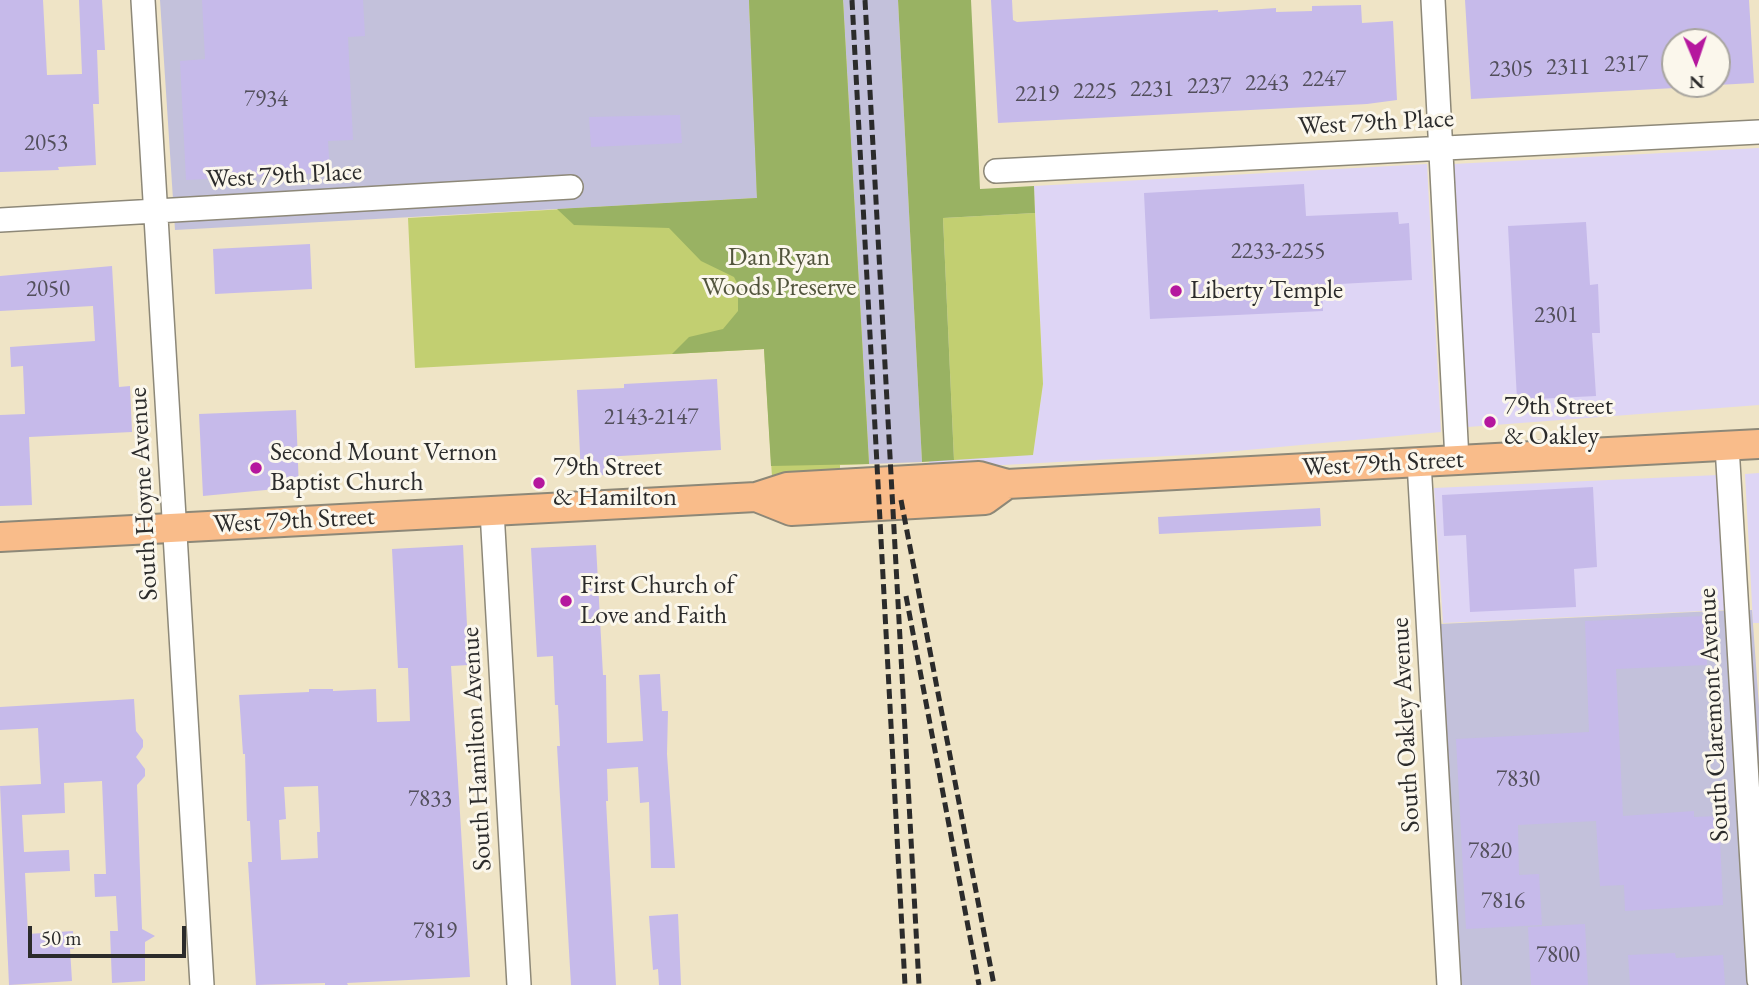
<!DOCTYPE html>
<html>
<head>
<meta charset="utf-8">
<style>
	body { margin:0 }
	#map { position:relative; width:1759px; height:985px; overflow:hidden; background:#efe4c6; font-family:"EB Garamond",serif }
	canvas { display:block }
	.north { position:absolute; left:1661px; top:28px; width:70px; height:70px; box-sizing:border-box; background:#fbf7ec; border:2px solid #a8a59f; border-radius:50%; rotate:178deg; font-size:19px; font-weight:700; line-height:28px; text-align:center; color:#2b2b2b }
	.north::after { content:''; display:block; margin:auto; width:24px; height:32px; background:#b5179e; clip-path:polygon(50% 0,100% 100%,50% 72%,0 100%) }
	.scale { position:absolute; left:28px; top:926px; width:158px; height:32px; box-sizing:border-box; border:4px solid #2b2b2b; border-top:0; padding-left:9px; font-size:21px; line-height:24px; white-space:nowrap; color:#2b2b2b; -webkit-text-stroke:5px #fbf7ec; paint-order:stroke }
</style>
</head>
<body>
<div id="map">
<canvas width="1759" height="985"></canvas>
<div class="north">N</div>
<div class="scale">50 m</div>
</div>
<script>
const g = document.querySelector('canvas').getContext('2d');
g.lineJoin = 'round';
function fillPath(path, color) {
  g.fillStyle = color;
  g.fill(path, 'evenodd');
}
function toPath(rows) {
  const path = new Path2D();
  for (const r of rows) {
    path.moveTo(r[0], r[1]);
    for (let i = 2; i < r.length; i += 2) path.lineTo(r[i], r[i + 1]);
  }
  return path;
}
function strokePath(path, color, width, dash) {
  g.strokeStyle = color;
  g.lineWidth = width;
  g.lineCap = dash ? 'butt' : 'round';
  g.setLineDash(dash || []);
  g.stroke(path);
}
function drawText(font, color, halo, rows, align = 'center') {
  g.font = font + ' "EB Garamond",serif';
  g.lineWidth = 6;
  g.setLineDash([]);
  g.textBaseline = 'middle';
  g.strokeStyle = halo;
  g.fillStyle = color;
  for (const [text, x, y, turn = 0] of rows) {
    g.save();
    g.translate(x, y);
    g.rotate((+turn || 0) * Math.PI / 180);
    g.textAlign = isNaN(turn) ? turn : align;
    if (halo) g.strokeText(text, 0, 0);
    g.fillText(text, 0, 0);
    g.restore();
  }
}
const built = toPath([
	[1759,148,1759,405,1468,427,1453,164],
	[1427,164,1441,432,1204,454,930,469,929,461,1033,454,1043,384,1034,186],
	[1759,473,1759,623,1753,623,1745,474],
	[1718,475,1725,610,1443,623,1434,488]
]);
const industrial = toPath([
	[160,0,749,0,758,198,175,230],
	[843,0,898,0,922,462,869,464],
	[1736,610,1752,610,1759,707,1759,985,1437,985,1418,625]
]);
const green = toPath([
	[749,0,843,0,869,464,840,465,840,473,772,477,764,349,415,368,408,218,757,198],
	[1035,213,1043,384,1033,455,954,460,943,218]
]);
const forest = toPath([
	[749,0,843,0,869,464,771,466,764,349,672,354,689,337,723,329,738,311,738,285,734,277,701,261,669,228,574,225,557,209,757,198],
	[898,0,971,0,980,189,1034,186,1035,213,943,218,954,460,922,462]
]);
const building = toPath([
	[0,0,43,0,47,75,82,74,79,0,102,0,105,50,97,50,99,104,93,104,96,165,58,167,59,170,0,172],
	[202,0,363,0,365,36,348,37,353,140,328,141,330,173,186,180,180,61,205,59],
	[991,0,1012,0,1013,20,1017,22,1218,10,1218,12,1276,8,1276,12,1312,11,1312,6,1361,5,1362,23,1393,21,1397,100,1367,104,998,123],
	[1465,0,1749,0,1754,83,1717,85,1717,42,1675,42,1675,88,1471,99],
	[680,115,682,143,591,147,589,117],
	[1304,184,1306,216,1398,212,1399,224,1409,223,1412,280,1322,285,1323,311,1150,319,1144,193],
	[1586,222,1590,285,1598,284,1600,333,1592,333,1596,396,1517,400,1508,226],
	[310,244,312,289,215,294,213,249],
	[112,266,119,387,130,386,132,432,29,437,32,505,0,506,0,415,25,414,23,366,11,367,10,347,95,341,93,306,0,311,0,276],
	[717,379,721,450,604,457,605,475,581,476,577,390,624,388,624,384],
	[296,410,299,490,276,492,276,489,203,496,199,414],
	[1593,487,1597,567,1574,569,1576,607,1470,612,1466,535,1444,536,1442,495],
	[1320,508,1321,526,1159,534,1158,517],
	[463,545,469,665,451,666,470,977,347,983,348,985,325,985,325,983,256,985,248,862,252,862,250,821,247,821,245,754,243,754,239,695,309,692,309,689,333,689,333,691,376,689,377,722,410,721,408,668,398,668,392,549],
	[318,786,320,832,317,832,318,858,281,860,279,820,286,819,284,787],
	[596,545,603,675,606,675,607,743,643,741,639,675,660,674,662,711,668,711,667,754,675,868,651,868,649,802,640,803,638,767,607,769,608,801,606,801,616,985,571,985,557,746,560,746,558,705,555,705,553,656,537,657,531,548],
	[1705,616,1707,665,1616,669,1623,816,1694,811,1694,817,1719,816,1723,905,1625,911,1624,885,1600,886,1596,821,1518,825,1519,875,1539,874,1542,925,1466,929,1456,739,1589,732,1585,621],
	[134,699,136,731,143,740,143,747,136,757,145,769,145,776,137,785,142,929,155,936,145,942,145,981,112,983,110,931,118,931,116,896,95,897,94,874,106,874,102,781,64,783,65,813,22,815,24,852,69,850,70,871,25,873,28,934,73,931,74,949,70,949,72,981,9,985,0,786,41,784,40,767,38,728,0,730,0,707],
	[678,914,681,985,659,985,658,969,653,970,649,916],
	[1585,924,1588,985,1531,985,1528,927],
	[1675,953,1676,958,1723,955,1725,985,1630,985,1628,955]
]);
const minor = toPath([
	[143,0,202,985],
	[1433,0,1457,460],
	[996,171,1759,132],
	[0,220,571,187],
	[1727,446,1759,980],
	[1419,462,1449,985],
	[492,511,519,985]
]);
const major = toPath([
	[756,497,791,511,985,500,1007,484],
	[0,537,756,497,787,487,979,476,1007,484,1759,444]
]);
const rail = toPath([
	[852,0,905,985],
	[865,0,919,985],
	[901,500,994,985],
	[906,596,979,985]
]);
const markers = [
	[1176,291,7,"#b5179e"],
	[1490,422,7,"#b5179e"],
	[256,468,7,"#b5179e"],
	[539,483,7,"#b5179e"],
	[566,601,7,"#b5179e"]
];
const numberNames = [
	["2317",1626,65],
	["2311",1568,68],
	["2305",1511,70],
	["2247",1324,80],
	["2243",1267,84],
	["2237",1209,87],
	["2231",1152,90],
	["2225",1095,92],
	["2219",1037,95],
	["7934",266,100],
	["2053",46,144],
	["2233-2255",1278,252],
	["2050",48,290],
	["2301",1556,316],
	["2143-2147",651,418],
	["7830",1518,780],
	["7833",430,800],
	["7820",1490,852],
	["7816",1503,902],
	["7819",435,932],
	["7800",1558,956]
];
const streetNames = [
	["West 79th Place",1376,123,-3],
	["West 79th Place",284,176,-3],
	["West 79th Street",1383,464,-3],
	["South Hoyne Avenue",144,494,-93],
	["West 79th Street",294,521,-3],
	["South Claremont Avenue",1714,715,-93],
	["South Oakley Avenue",1406,725,-93],
	["South Hamilton Avenue",477,749,-93]
];
const parkNames = [
	["Dan Ryan",779,258],
	["Woods Preserve",779,288]
];
const poiNames = [
	["Liberty Temple",1190,291],
	["79th Street",1504,407],
	["& Oakley",1504,437],
	["Second Mount Vernon",270,453],
	["Baptist Church",270,483],
	["79th Street",553,468],
	["& Hamilton",553,498],
	["First Church of",580,586],
	["Love and Faith",580,616]
];
fillPath(built, '#ded5f5');
fillPath(industrial, '#c3c1db');
fillPath(green, '#c2cf71');
fillPath(forest, '#99b263');
fillPath(building, '#c6baea');
strokePath(minor, '#8d8878', 26);
strokePath(major, '#8d8878', 32);
strokePath(minor, '#fff', 23);
strokePath(major, '#f9bc8a', 28);
strokePath(rail, '#2b2b2b', 5, [10, 5]);
for (const [x, y, r, color] of markers) {
  const dot = new Path2D();
  dot.arc(x, y, r, 0, 2 * Math.PI);
  g.fillStyle = color;
  g.fill(dot);
  strokePath(dot, '#fbf7ec', 2.5);
}
drawText('23px', '#524f5b', null, numberNames);
drawText('26px', '#2b2b2b', '#fbf7ec', streetNames);
drawText('26px', '#51543c', '#fbf7ec', parkNames);
drawText('26px', '#2b2b2b', '#fbf7ec', poiNames, 'left');
</script>
</body>
</html>
